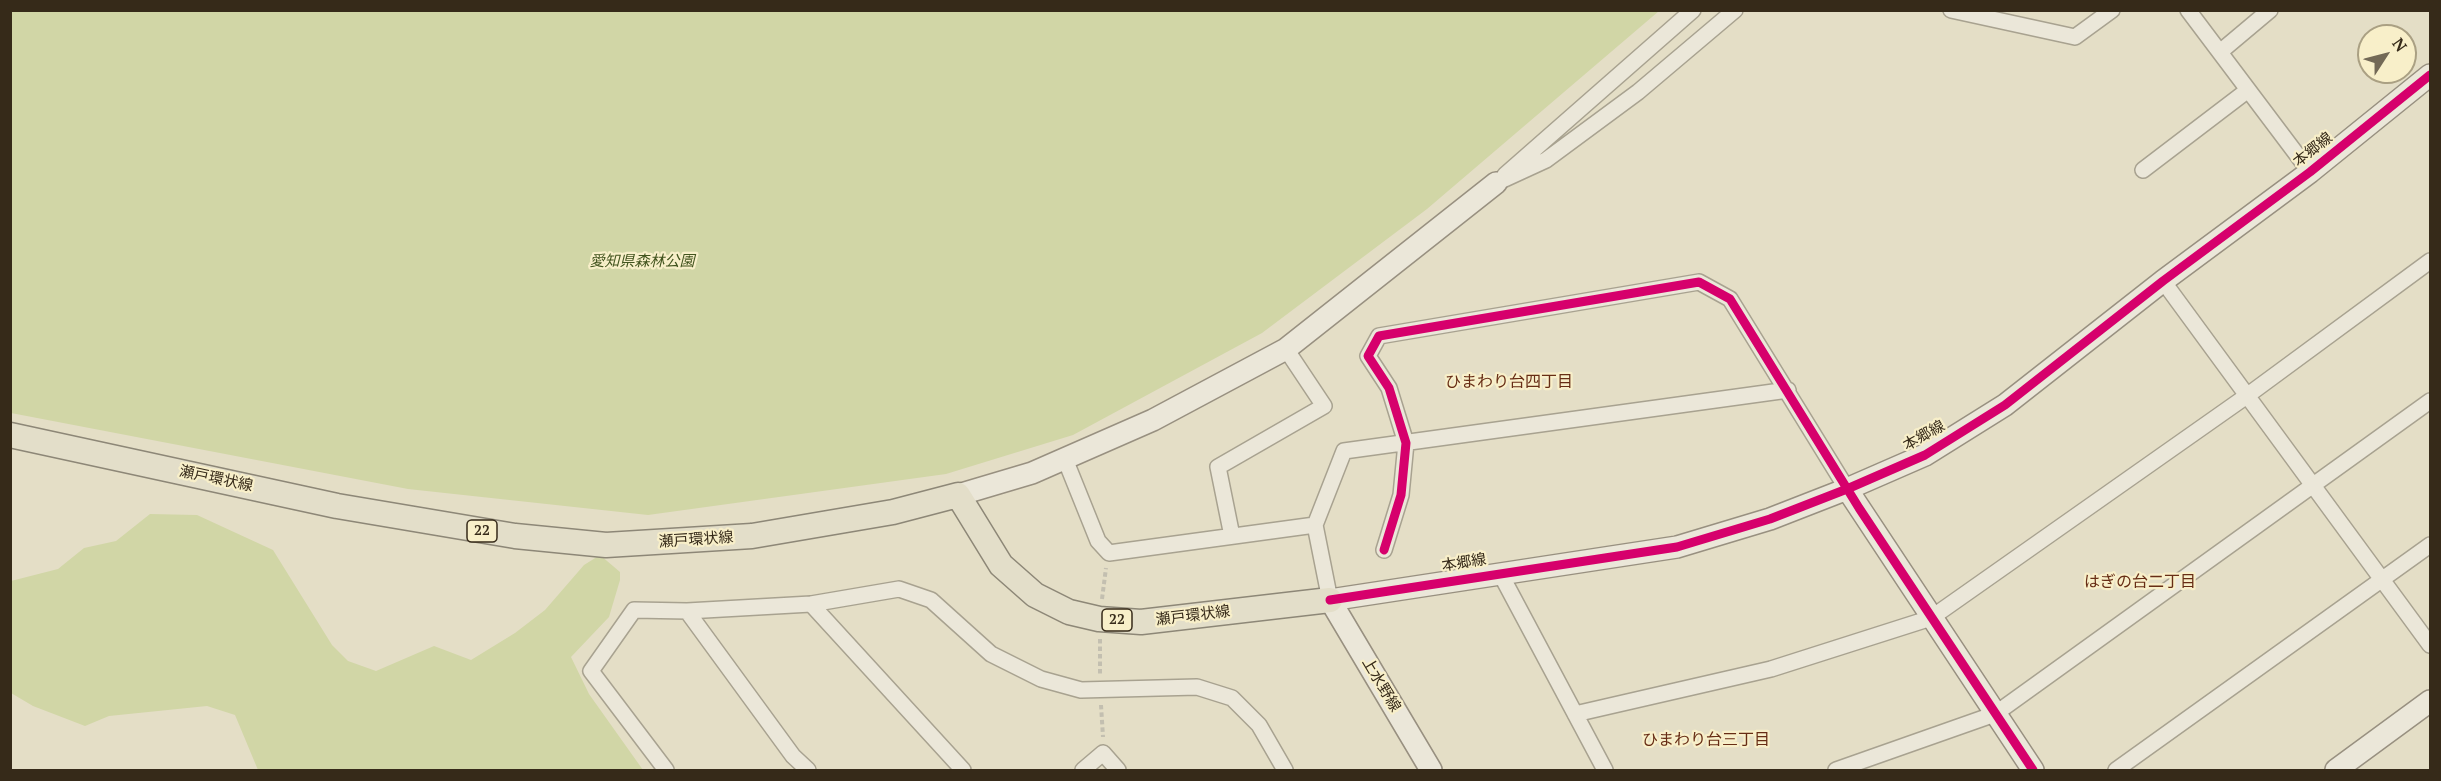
<!DOCTYPE html>
<html>
<head>
<meta charset="utf-8">
<style>
	body { margin:0 }
	#map { position:relative; width:2441px; height:781px; overflow:hidden; background:#e4dec6; font-family:"PT Serif",serif }
	canvas { display:block }
	.frame { position:absolute; inset:0; border:12px solid #362a19; pointer-events:none }
	.north { position:absolute; left:2357px; top:24px; width:60px; height:60px; box-sizing:border-box; background:#f8efc9; border:2px solid #aaa083; border-radius:50%; rotate:54deg; font-size:16px; font-weight:700; line-height:24px; text-align:center; color:#362a19 }
	.north::after { content:''; display:block; margin:auto; width:21px; height:27px; background:#736956; clip-path:polygon(50% 0,100% 100%,50% 72%,0 100%) }
</style>
</head>
<body>
<div id="map">
<canvas width="2441" height="781"></canvas>
<div class="frame"></div>
<div class="north">N</div>
</div>
<script>
const g = document.querySelector('canvas').getContext('2d');
g.lineJoin = 'round';
function fillPath(path, color) {
  g.fillStyle = color;
  g.fill(path, 'evenodd');
}
function toPath(rows) {
  const path = new Path2D();
  for (const r of rows) {
    path.moveTo(r[0], r[1]);
    for (let i = 2; i < r.length; i += 2) path.lineTo(r[i], r[i + 1]);
  }
  return path;
}
function strokePath(path, color, width, dash) {
  g.strokeStyle = color;
  g.lineWidth = width;
  g.lineCap = dash ? 'butt' : 'round';
  g.setLineDash(dash || []);
  g.stroke(path);
}
function drawText(font, color, halo, rows, align = 'center') {
  g.font = font + ' "PT Serif","Noto Sans JP",serif';
  g.lineWidth = 4.5;
  g.setLineDash([]);
  g.textBaseline = 'middle';
  g.strokeStyle = halo;
  g.fillStyle = color;
  for (const [text, x, y, turn = 0] of rows) {
    g.save();
    g.translate(x, y);
    g.rotate((+turn || 0) * Math.PI / 180);
    g.textAlign = isNaN(turn) ? turn : align;
    if (halo) g.strokeText(text, 0, 0);
    g.fillText(text, 0, 0);
    g.restore();
  }
}
const green = toPath([
	[11,10,1659,10,1659,11,1427,209,1262,333,1073,435,946,474,648,515,408,489,11,413],
	[150,514,197,515,273,550,332,645,348,661,376,671,434,646,471,660,515,633,545,610,584,565,600,555,620,572,620,580,609,617,571,657,589,694,643,770,258,770,235,715,207,706,109,716,85,726,33,706,11,693,11,581,58,569,84,548,116,541]
]);
const path = toPath([
	[1102,599,1106,568],
	[1100,639,1100,674],
	[1101,705,1103,737]
]);
const street = toPath([
	[1951,10,2075,37,2112,10],
	[2188,10,2310,172],
	[2220,52,2270,10],
	[2143,170,2248,90],
	[1505,175,1693,10],
	[1496,183,1546,160,1638,92,1735,10],
	[2163,281,2430,645],
	[1065,459,1098,541,1109,553,1315,525],
	[1232,536,1218,467,1324,406,1286,349],
	[1384,550,1401,495,1406,443,1389,388,1368,356,1379,336,1699,282,1730,299,1847,489],
	[1500,573,1605,770],
	[1330,600,1315,525,1344,451,1788,390],
	[811,604,963,770],
	[687,611,793,756,808,770],
	[1575,714,1771,669,1931,618,2248,395,2430,261],
	[666,770,591,671,634,610,687,611,811,604,899,589,931,600,991,654,1041,679,1081,690,1197,687,1232,698,1259,725,1285,770],
	[1083,770,1103,753,1118,770],
	[1836,770,1995,714,2430,401],
	[2116,770,2430,545]
]);
const secondary = toPath([
	[1847,489,2033,770],
	[958,495,1032,473,1153,420,1286,349,1496,183],
	[1431,770,1330,600,1677,547,1770,519,1847,489,1925,455,2005,405,2163,281,2310,172,2430,75],
	[2336,770,2430,701]
]);
const primary = toPath([
	[10,435,337,506,515,536,606,545,752,536,893,512,958,495,1001,565,1035,595,1069,612,1099,619,1141,622,1330,600]
]);
const cycleway = toPath([
	[1384,550,1401,495,1406,443,1389,388,1368,356,1379,336,1699,282,1730,299,1859,508,2033,770],
	[1330,600,1677,547,1770,519,1847,489,1925,455,2005,405,2163,281,2310,172,2430,75]
]);
const shields = [
	[482,531,30],
	[1117,620,30]
];
const shieldNames = [
	["22",482,531],
	["22",1117,620]
];
const streetNames = [
	["本郷線",2313,150,-38],
	["本郷線",1924,436,-29],
	["瀬戸環状線",216,479,12],
	["瀬戸環状線",696,540,-4],
	["本郷線",1464,563,-9],
	["瀬戸環状線",1193,616,-7],
	["上水野線",1381,685,59]
];
const parkNames = [
	["愛知県森林公園",642,262]
];
const neighbourhoodNames = [
	["ひまわり台四丁目",1509,382],
	["はぎの台二丁目",2140,582],
	["ひまわり台三丁目",1706,740]
];
fillPath(green, '#d1d6a6');
strokePath(street, '#a8a290', 18);
strokePath(secondary, '#989080', 24);
strokePath(primary, '#8d8777', 27);
strokePath(path, '#c3bfb0', 4, [4.5, 3]);
strokePath(street, '#ebe7d9', 15);
strokePath(secondary, '#ebe7d9', 21);
strokePath(primary, '#e3dec9', 24);
strokePath(cycleway, '#d6006c', 9);
for (const [x, y, w] of shields) {
  const box = new Path2D();
  box.roundRect(x - w / 2, y - 11, w, 22, 4.5);
  g.fillStyle = '#f8efc9';
  g.fill(box);
  strokePath(box, '#362a19', 1.5);
}
drawText('bold 14px', '#362a19', null, shieldNames);
drawText('15px', '#362a19', '#f8efc9', streetNames);
drawText('italic 15px', '#42541e', '#f8efc9', parkNames);
drawText('16px', '#672d15', '#f8efc9', neighbourhoodNames);
</script>
</body>
</html>
